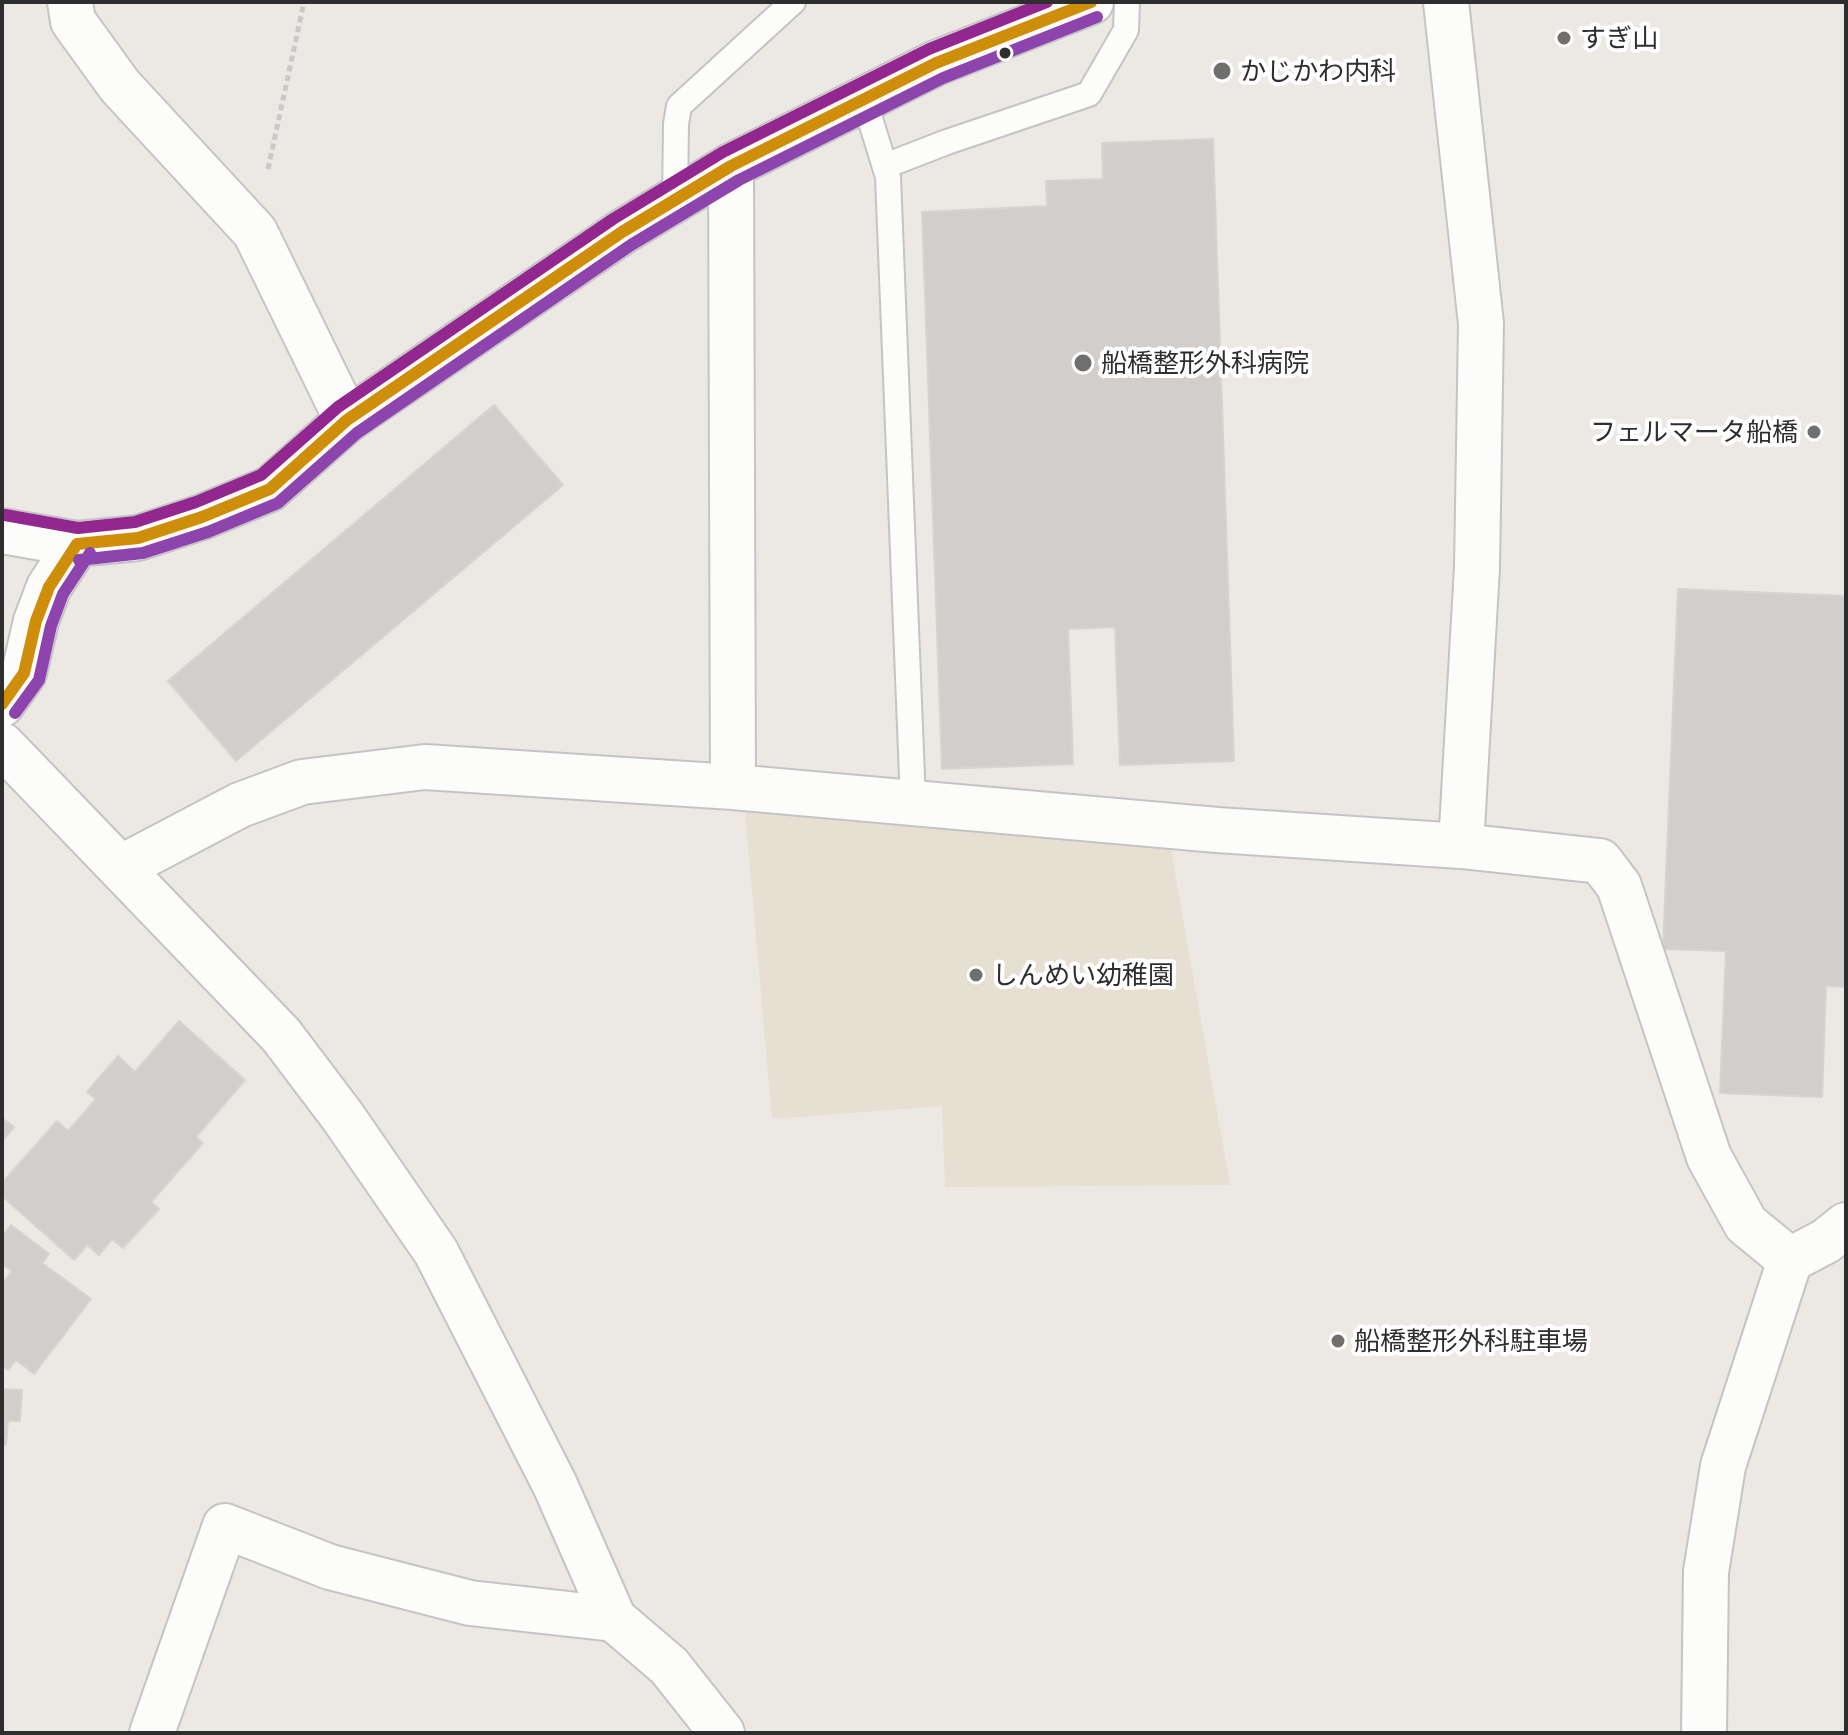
<!DOCTYPE html>
<html>
<head>
<meta charset="utf-8">
<style>
	body { margin:0 }
	#map { position:relative; width:1848px; height:1735px; overflow:hidden; background:#ece8e4; font-family:Ubuntu,sans-serif }
	canvas { display:block }
	.frame { position:absolute; inset:0; border:4px solid #2e2e2e; pointer-events:none }
</style>
</head>
<body>
<div id="map">
<canvas width="1848" height="1735"></canvas>
<div class="frame"></div>
</div>
<script>
const g = document.querySelector('canvas').getContext('2d');
g.lineJoin = 'round';
function fillPath(path, color) {
  g.fillStyle = color;
  g.fill(path, 'evenodd');
}
function toPath(rows) {
  const path = new Path2D();
  for (const r of rows) {
    path.moveTo(r[0], r[1]);
    for (let i = 2; i < r.length; i += 2) path.lineTo(r[i], r[i + 1]);
  }
  return path;
}
function strokePath(path, color, width, dash) {
  g.strokeStyle = color;
  g.lineWidth = width;
  g.lineCap = dash ? 'butt' : 'round';
  g.setLineDash(dash || []);
  g.stroke(path);
}
function drawText(font, color, halo, rows, align = 'center') {
  g.font = font + ' Ubuntu,"Noto Sans JP",sans-serif';
  g.lineWidth = 8;
  g.setLineDash([]);
  g.textBaseline = 'middle';
  g.strokeStyle = halo;
  g.fillStyle = color;
  for (const [text, x, y, turn = 0] of rows) {
    g.save();
    g.translate(x, y);
    g.rotate((+turn || 0) * Math.PI / 180);
    g.textAlign = isNaN(turn) ? turn : align;
    if (halo) g.strokeText(text, 0, 0);
    g.fillText(text, 0, 0);
    g.restore();
  }
}
const education = toPath([
	[745,811,1170,845,1230,1185,945,1187,942,1106,772,1119]
]);
const building = toPath([
	[1213,139,1234,761,1120,765,1115,627,1068,629,1073,764,942,769,922,212,1047,206,1046,181,1103,179,1102,143,1213,139],
	[494,405,563,485,236,761,168,681,494,405],
	[1678,589,1846,596,1846,987,1826,986,1822,1097,1720,1093,1726,951,1663,949,1678,589],
	[179,1021,245,1080,196,1137,203,1143,151,1202,159,1209,123,1248,112,1239,99,1255,87,1245,74,1260,2,1196,2,1183,57,1121,68,1131,96,1099,87,1092,118,1056,135,1072,179,1021],
	[2,1118,14,1127,2,1141,2,1118],
	[11,1225,49,1254,42,1263,91,1299,34,1374,16,1360,8,1370,2,1366,2,1284,12,1271,2,1264,2,1237,11,1225],
	[2,1389,22,1390,20,1421,8,1421,6,1445,2,1445,2,1389]
]);
const path = toPath([
	[268,169,304,2]
]);
const lane = toPath([
	[864,99,888,177,913,802],
	[885,166,947,142,1089,94,1126,30,1127,2],
	[675,199,676,124,679,106,793,2]
]);
const street = toPath([
	[70,2,73,21,120,86,255,232,347,420],
	[1446,2,1481,324,1477,567,1461,846],
	[731,166,733,787],
	[2,745,281,1035,343,1117,436,1252,555,1485,614,1619,669,1666,722,1733],
	[122,867,240,805,302,782,425,767,733,787,1217,830,1461,846,1600,861,1619,886,1709,1157,1746,1224,1790,1260],
	[152,1733,225,1526,330,1567,470,1603,614,1619],
	[1704,1733,1706,1572,1723,1466,1790,1260,1826,1241,1846,1225]
]);
const secondary = toPath([
	[2,531,77,544,138,538,202,517,270,489,347,420,622,232,731,166,936,63,1091,2],
	[2,704,24,673,36,621,49,587,77,544]
]);
const bus1 = toPath([
	[77,544,138,538,202,517,270,489,347,420,622,232,731,166,936,63,1091,2],
	[2,704,24,673,36,621,49,587,77,544]
]);
const bus2 = toPath([
	[79,560,143,553,208,532,278,503,357,433,631,245,739,180,943,78,1097,17],
	[15,713,39,680,51,626,63,594,90,553]
]);
const bus3 = toPath([
	[5,515,78,528,135,522,196,502,261,475,338,407,613,219,723,152,929,49,1047,2]
]);
const markers = [
	[1564,38,8,"#706f6e"],
	[1005,53,7,"#2e2e2e"],
	[1222,71,10,"#706f6e"],
	[1083,363,10,"#706f6e"],
	[1814,432,8,"#706f6e"],
	[976,975,8,"#706f6e"],
	[1338,1341,8,"#706f6e"]
];
const poiNames = [
	["すぎ山",1580,38],
	["かじかわ内科",1240,71],
	["船橋整形外科病院",1101,363],
	["フェルマータ船橋",1798,432,"right"],
	["しんめい幼稚園",992,975],
	["船橋整形外科駐車場",1354,1341]
];
fillPath(education, '#e6e0d3');
fillPath(building, '#d1cecb');
strokePath(building, '#d7d4d0', 2);
strokePath(lane, '#c5c4c5', 28);
strokePath(street, '#c5c4c5', 48);
strokePath(secondary, '#c5c4c5', 48);
strokePath(path, '#c9c9c8', 5, [6, 4]);
strokePath(lane, '#fcfcfb', 24);
strokePath(street, '#fcfcfb', 44);
strokePath(secondary, '#fcfcfb', 44);
strokePath(bus1, '#cf8e09', 12);
strokePath(bus2, '#8e44ad', 12);
strokePath(bus3, '#92278f', 12);
for (const [x, y, r, color] of markers) {
  const dot = new Path2D();
  dot.arc(x, y, r, 0, 2 * Math.PI);
  g.fillStyle = color;
  g.fill(dot);
  strokePath(dot, '#fff', 3);
}
drawText('26px', '#2e2e2e', '#fff', poiNames, 'left');
</script>
</body>
</html>
